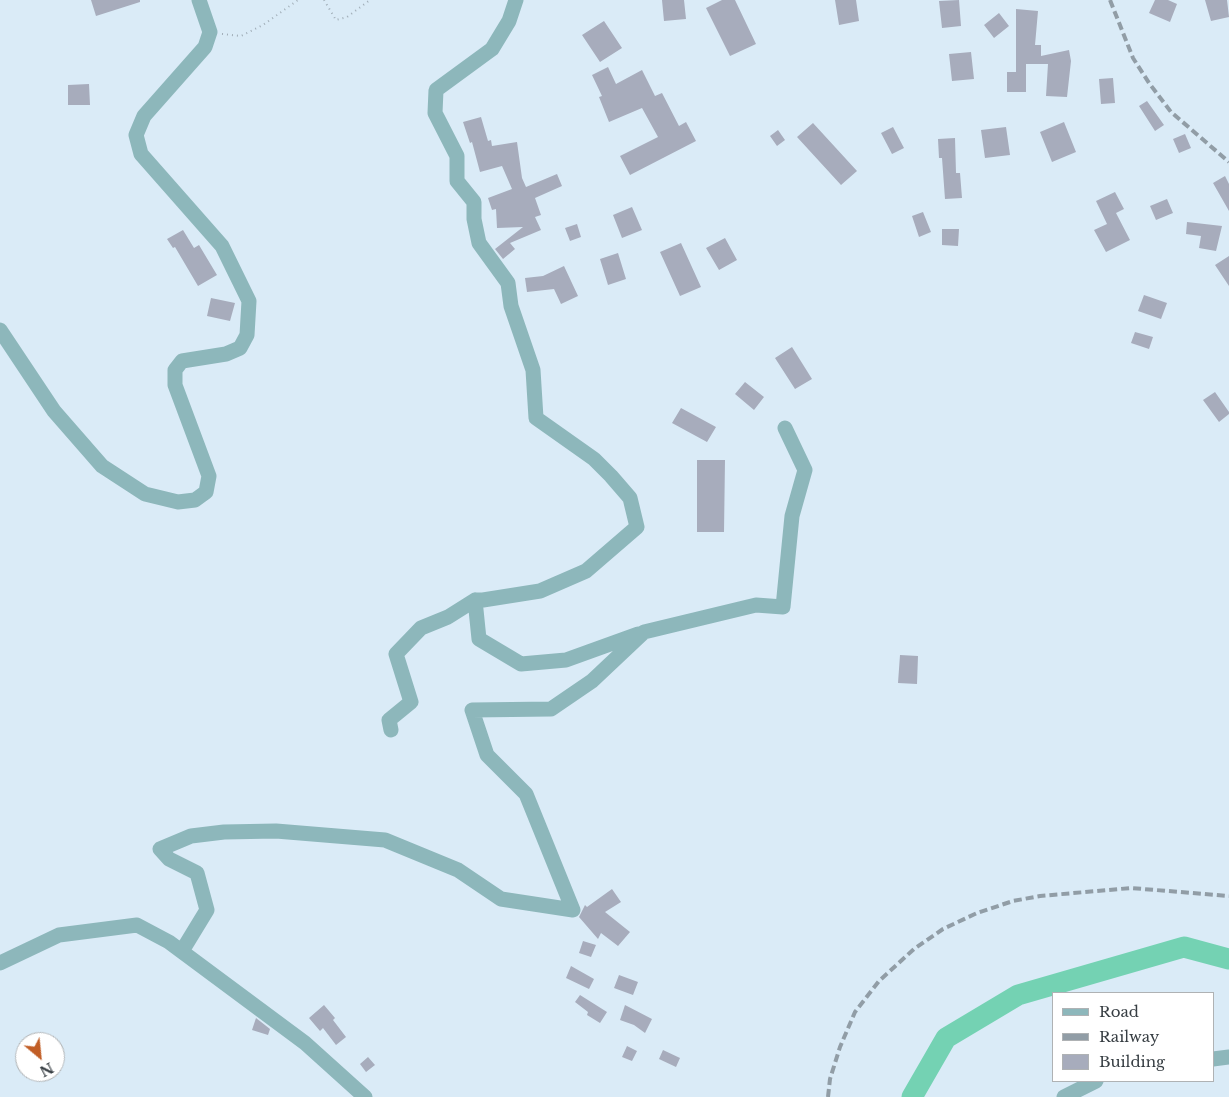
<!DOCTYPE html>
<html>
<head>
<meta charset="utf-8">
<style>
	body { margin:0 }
	#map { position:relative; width:1229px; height:1097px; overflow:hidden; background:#daebf7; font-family:"Libre Baskerville",serif }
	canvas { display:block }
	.legend { position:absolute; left:1052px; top:992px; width:162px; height:90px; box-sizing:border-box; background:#fff; border:1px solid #afb2b4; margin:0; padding:6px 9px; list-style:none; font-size:15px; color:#373e43 }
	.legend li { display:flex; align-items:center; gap:10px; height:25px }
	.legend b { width:25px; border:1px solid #afb2b4 }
	.north { position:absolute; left:15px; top:1032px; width:50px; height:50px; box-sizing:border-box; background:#fff; border:1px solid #afb2b4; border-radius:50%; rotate:152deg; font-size:14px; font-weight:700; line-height:20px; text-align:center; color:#373e43 }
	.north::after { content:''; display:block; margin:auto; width:18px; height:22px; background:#c15e26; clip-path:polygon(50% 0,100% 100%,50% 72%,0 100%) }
</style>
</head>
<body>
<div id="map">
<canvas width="1229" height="1097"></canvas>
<ul class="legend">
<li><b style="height:6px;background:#8db7bb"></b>Road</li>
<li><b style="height:6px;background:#919da6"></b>Railway</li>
<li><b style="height:14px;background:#a7acbc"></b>Building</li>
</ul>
<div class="north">N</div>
</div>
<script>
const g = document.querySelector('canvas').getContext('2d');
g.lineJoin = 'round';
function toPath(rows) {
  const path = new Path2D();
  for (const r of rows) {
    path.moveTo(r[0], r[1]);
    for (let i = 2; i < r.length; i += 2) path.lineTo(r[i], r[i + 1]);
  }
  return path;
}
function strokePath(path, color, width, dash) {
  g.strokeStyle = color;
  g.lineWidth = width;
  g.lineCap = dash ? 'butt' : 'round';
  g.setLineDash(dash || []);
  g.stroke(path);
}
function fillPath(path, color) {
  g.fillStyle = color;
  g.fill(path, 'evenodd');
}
const river = toPath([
	[912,1097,946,1038,1018,995,1184,947,1229,959]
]);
const building = toPath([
	[91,0,140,0,140,2,96,16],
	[662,0,684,0,686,19,664,21],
	[722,0,735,0,756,44,730,56,706,8],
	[835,0,856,0,859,21,839,25],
	[959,0,961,26,942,28,939,1],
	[1155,0,1168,0,1177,4,1170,22,1149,13],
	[1205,0,1227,0,1229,17,1211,21],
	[1016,9,1038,11,1035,45,1041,45,1041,56,1069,50,1071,61,1067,97,1046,96,1048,64,1026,64,1026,92,1007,92,1007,72,1016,72],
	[999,13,1009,26,994,38,984,25],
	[604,21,622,48,600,62,582,35],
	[971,52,974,79,952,81,949,54],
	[608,67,616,84,642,70,655,96,662,93,679,126,686,122,696,141,630,175,620,156,658,137,642,108,609,122,599,97,602,96,592,75],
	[1113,78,1115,103,1101,104,1099,79],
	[89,84,90,105,68,105,68,85],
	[1147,101,1164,125,1155,131,1139,106],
	[481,117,488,141,491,140,492,146,517,142,522,178,526,187,557,174,562,186,535,198,541,215,535,217,541,230,510,243,515,249,503,259,495,249,523,227,497,228,496,209,492,210,488,198,512,189,502,166,480,172,472,142,470,143,463,122],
	[1064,122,1076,152,1052,162,1040,132],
	[813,123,857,171,841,185,797,137],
	[893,127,904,148,892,154,881,133],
	[1006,127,1010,155,985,158,981,130],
	[778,130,785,140,777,146,770,136],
	[1185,134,1191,148,1179,153,1173,139],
	[955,138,956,173,960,173,962,198,945,199,942,158,939,158,938,139],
	[1225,176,1229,184,1229,211,1213,183],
	[1115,192,1124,209,1116,213,1130,240,1106,252,1094,230,1107,224,1096,201],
	[1167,199,1173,213,1156,220,1150,206],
	[632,207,642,230,622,238,613,215],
	[923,212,931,232,919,237,912,216],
	[1187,222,1222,226,1216,251,1199,248,1201,236,1186,234],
	[577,224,581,237,570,241,565,228],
	[942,229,959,229,958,246,942,245],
	[183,230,194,248,199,245,217,275,198,286,175,247,173,248,167,239],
	[725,238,737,260,719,270,706,248],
	[681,243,701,287,680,296,660,252],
	[618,253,626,279,608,285,600,259],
	[1229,256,1229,286,1215,265],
	[564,266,578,296,561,304,554,289,527,292,525,278,543,276],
	[1144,295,1167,303,1161,319,1138,311],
	[211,298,235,303,230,321,207,316],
	[1135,332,1153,337,1149,349,1131,343],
	[792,347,812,379,795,389,775,358],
	[745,382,764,397,754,410,735,394],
	[1215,392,1229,412,1229,414,1219,422,1203,400],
	[681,408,716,427,707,442,672,423],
	[697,460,725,460,724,532,697,532],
	[900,655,918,656,917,684,898,683],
	[612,889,621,902,605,912,630,932,618,946,601,933,598,939,579,917,585,905,587,907],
	[583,941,596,945,591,957,579,953],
	[571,966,594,979,589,989,566,978],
	[619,975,638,982,633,995,614,988],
	[580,995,607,1012,600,1023,587,1015,588,1012,575,1002],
	[324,1005,335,1018,333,1020,346,1037,336,1045,323,1028,320,1031,309,1018],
	[625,1005,652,1019,645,1033,634,1025,620,1020],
	[256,1018,270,1029,268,1035,252,1030],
	[627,1046,637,1051,632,1061,622,1057],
	[663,1050,680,1058,676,1067,659,1059],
	[368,1057,375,1065,366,1072,360,1064]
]);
const path = toPath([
	[324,0,336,20,347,17,370,0],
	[222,34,241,36,263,25,298,0]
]);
const minor = toPath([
	[516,0,509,21,492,49,436,90,435,113,457,156,457,181,474,202,474,219,479,243,508,283,511,306,533,370,536,418,594,459,611,476,630,498,637,527,586,571,540,591,483,600,475,600,479,639,521,664,566,660,638,634],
	[0,330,54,411,102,466,145,494,178,502,195,500,206,492,209,476,175,385,175,370,182,361,226,354,240,348,247,335,249,301,222,246,141,154,136,135,144,116,205,47,210,32,199,0],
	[391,730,389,720,411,702,396,654,421,628,448,617,475,600],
	[182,951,207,910,197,873,169,859,160,849,191,836,224,832,276,831,385,840,458,870,501,899,573,910,526,794,487,755,472,710,551,709,592,681,644,632,756,605,783,607,792,516,805,470,785,428],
	[0,963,59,935,137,925,169,942,305,1043,365,1097],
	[1213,1059,1229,1057],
	[1064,1097,1096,1081]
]);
const rail = toPath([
	[1110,0,1133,58,1149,83,1171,112,1229,162],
	[828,1097,830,1079,840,1047,855,1012,879,981,914,949,943,929,977,913,1013,901,1040,896,1131,888,1229,896]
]);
strokePath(river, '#74d2b3', 21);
fillPath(building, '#a7acbc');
strokePath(path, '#a0adb7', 2, [1, 4]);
strokePath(minor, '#8db7bb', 15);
strokePath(rail, '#919da6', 4, [8, 4]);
</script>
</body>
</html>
